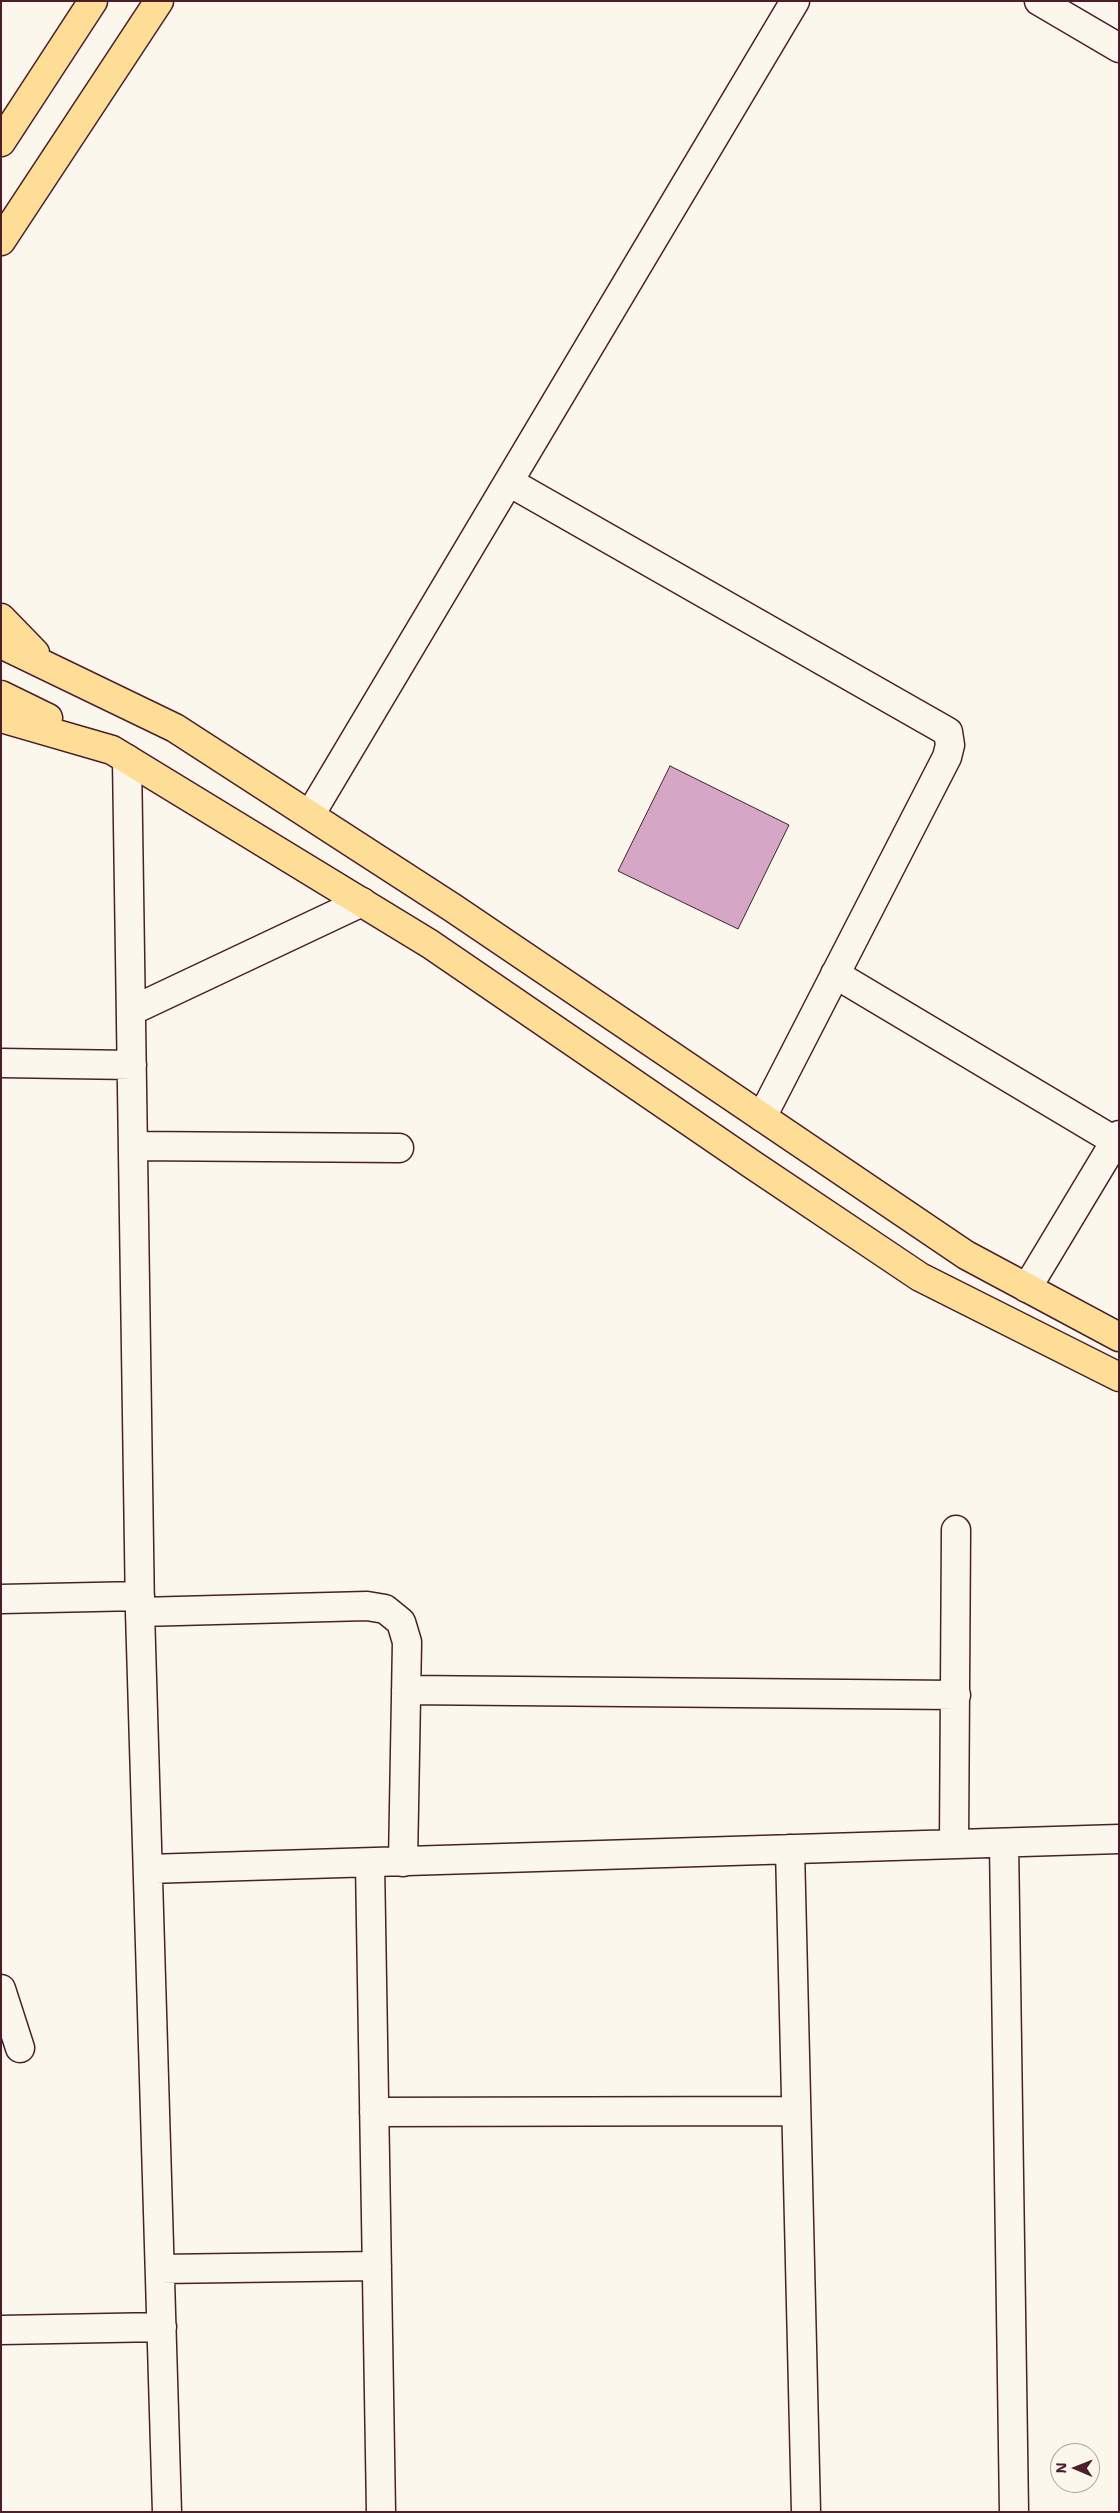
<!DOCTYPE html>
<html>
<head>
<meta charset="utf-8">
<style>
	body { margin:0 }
	#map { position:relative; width:1120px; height:2513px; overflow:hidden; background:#fbf7ec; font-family:"Shantell Sans",sans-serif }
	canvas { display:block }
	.frame { position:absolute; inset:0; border:2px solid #4a1f2b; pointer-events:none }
	.north { position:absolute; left:1050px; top:2443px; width:50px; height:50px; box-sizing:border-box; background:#fbf7ec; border:1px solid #b4a19f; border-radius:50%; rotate:271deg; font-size:14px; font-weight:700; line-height:20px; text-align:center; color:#4a1f2b }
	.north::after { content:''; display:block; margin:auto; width:18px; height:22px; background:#4a1f2b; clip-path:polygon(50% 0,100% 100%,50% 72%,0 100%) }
</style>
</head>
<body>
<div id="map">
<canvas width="1120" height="2513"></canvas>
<div class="frame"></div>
<div class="north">N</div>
</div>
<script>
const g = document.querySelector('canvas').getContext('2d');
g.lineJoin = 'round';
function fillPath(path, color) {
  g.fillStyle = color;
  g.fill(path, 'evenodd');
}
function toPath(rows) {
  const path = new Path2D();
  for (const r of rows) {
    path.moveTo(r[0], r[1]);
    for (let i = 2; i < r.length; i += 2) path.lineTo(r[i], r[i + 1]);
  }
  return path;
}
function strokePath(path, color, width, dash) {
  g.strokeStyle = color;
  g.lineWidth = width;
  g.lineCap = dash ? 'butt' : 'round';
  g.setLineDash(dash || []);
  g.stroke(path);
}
const building = toPath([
	[670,766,789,825,738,929,618,871,670,766]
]);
const minor = toPath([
	[1039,1,1119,48],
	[509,482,948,732,950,745,947,757,762,1117],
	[127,759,140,1612,167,2512],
	[310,815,795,1],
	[835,974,1115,1141],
	[131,1011,362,902],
	[1,1063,132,1065],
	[133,1146,399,1148],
	[1027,1288,1119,1135],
	[1,1599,140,1596],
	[140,1612,367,1606,385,1609,401,1622,407,1642,403,1862],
	[406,1690,956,1695],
	[1004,1843,1014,2512],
	[954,1844,956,1530],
	[790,1849,806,2512],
	[370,1863,381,2512],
	[148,1869,1119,1839],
	[1,1989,20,2048],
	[374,2112,796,2111],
	[160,2269,377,2266],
	[1,2330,162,2327]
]);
const major = toPath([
	[1,142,93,1],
	[1,241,159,1],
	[1,618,35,653],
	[1,644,175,728,453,908,966,1255,1119,1337],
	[1,695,48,718],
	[1,718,112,750,430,944,753,1165,920,1277,1119,1377]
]);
fillPath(building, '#d5a6c6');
strokePath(building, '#4a1f2b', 1);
strokePath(minor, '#4a1f2b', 31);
strokePath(major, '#4a1f2b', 31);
strokePath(minor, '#fbf7ec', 28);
strokePath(major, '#fedd96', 28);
</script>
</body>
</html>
